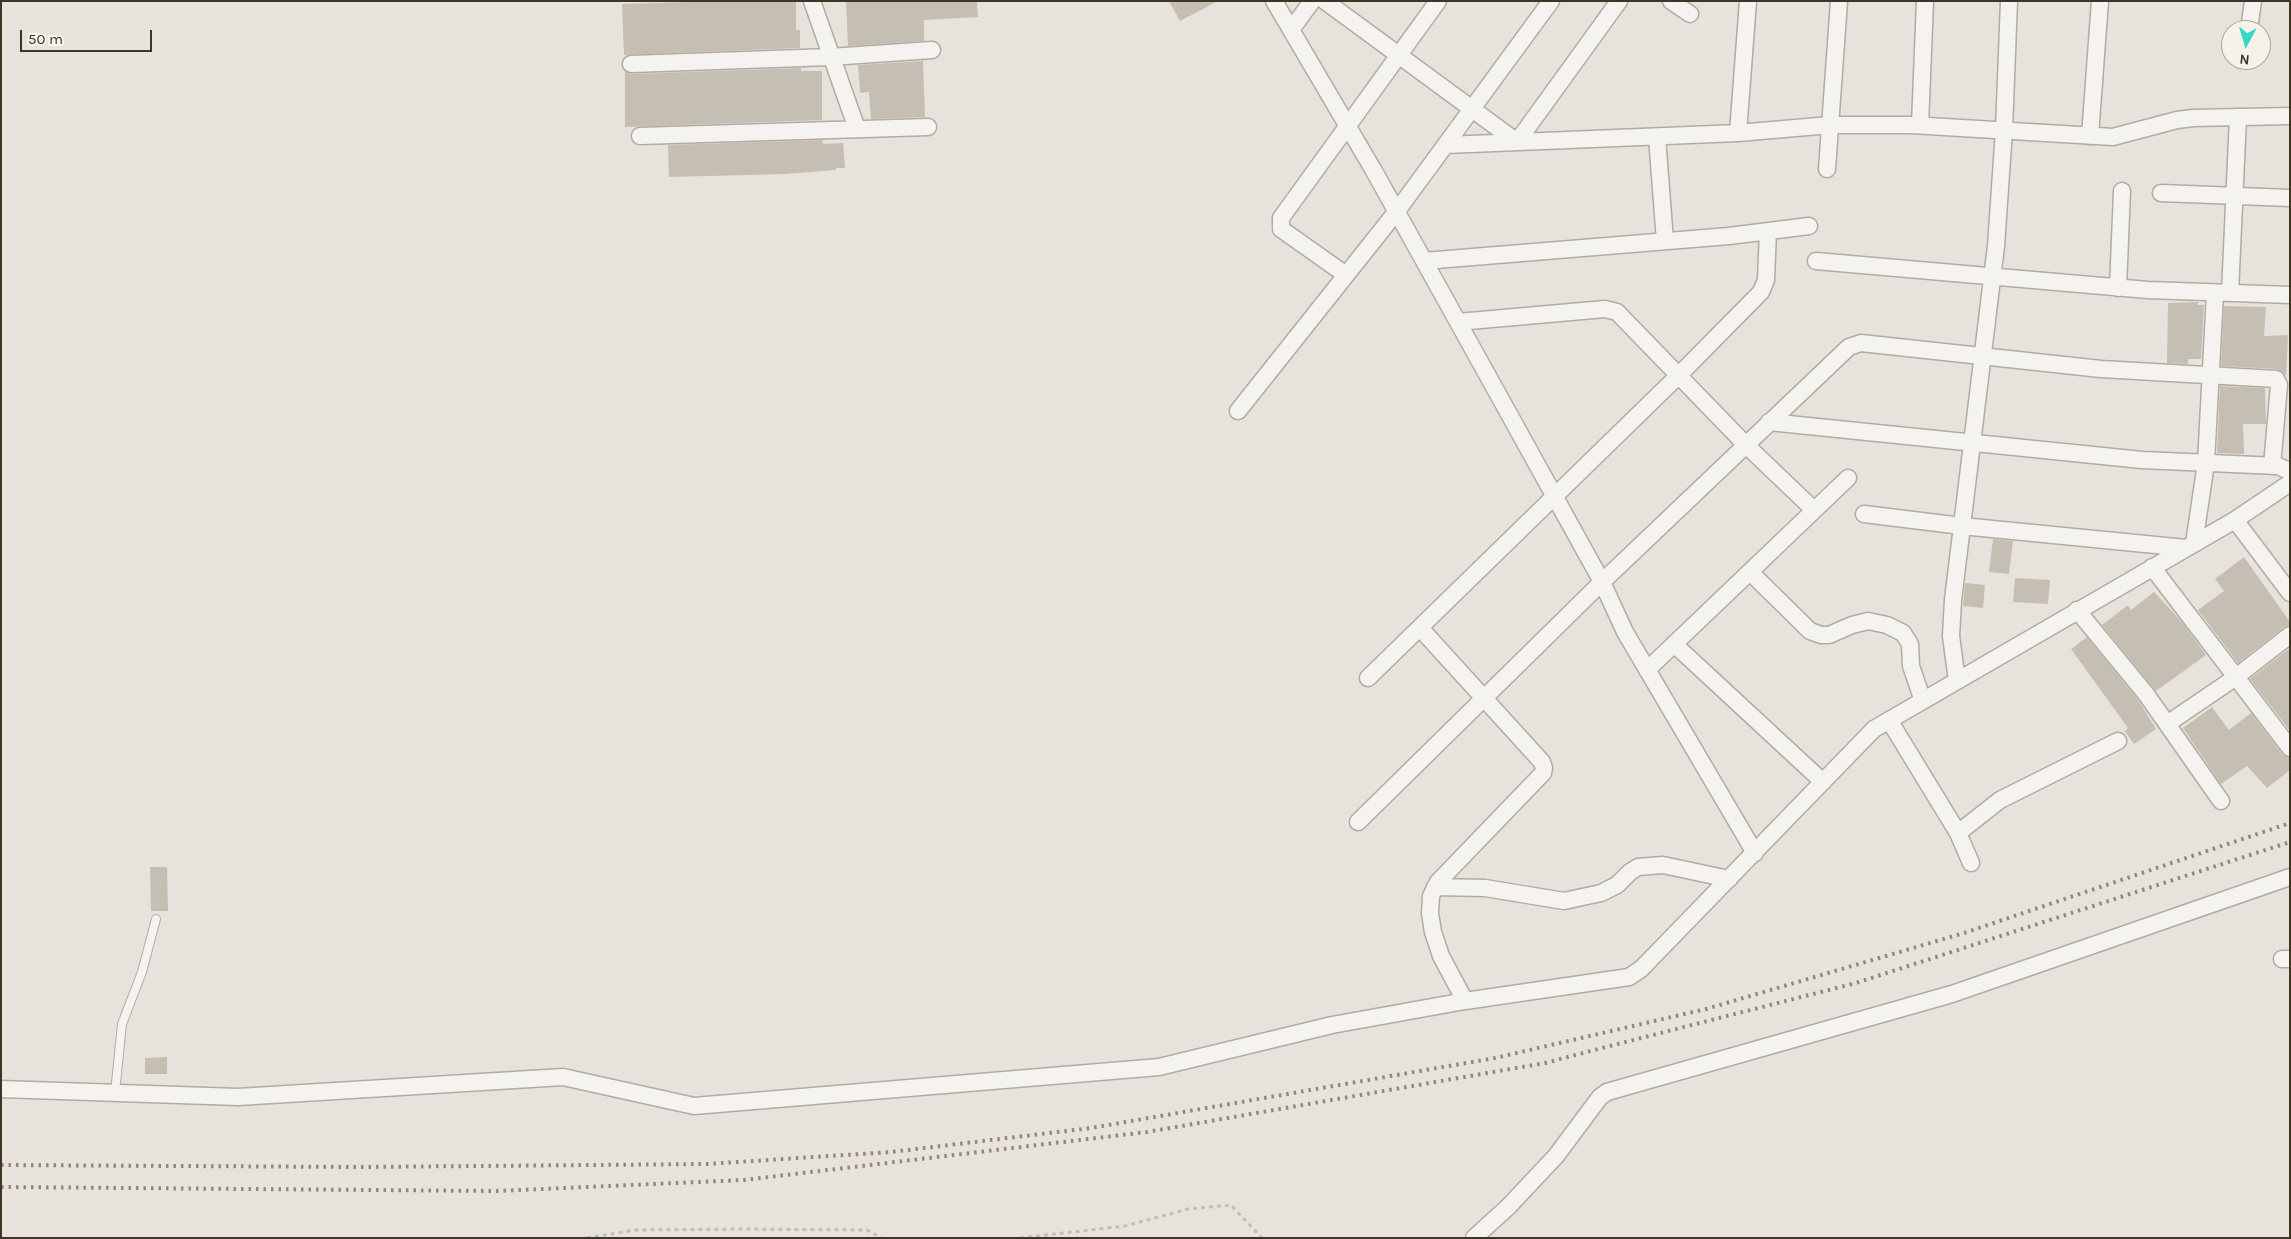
<!DOCTYPE html>
<html>
<head>
<meta charset="utf-8">
<style>
	body { margin:0 }
	#map { position:relative; width:2291px; height:1239px; overflow:hidden; background:#e7e3dc; font-family:Karla,sans-serif }
	canvas { display:block }
	.frame { position:absolute; inset:0; border:2px solid #3f3524; pointer-events:none }
	.north { position:absolute; left:2221px; top:20px; width:50px; height:50px; box-sizing:border-box; background:#f5f1eb; border:1px solid #aca69b; border-radius:50%; rotate:186deg; font-size:14px; font-weight:700; line-height:20px; text-align:center; color:#3f3524 }
	.north::after { content:''; display:block; margin:auto; width:18px; height:22px; background:#35d8c2; clip-path:polygon(50% 0,100% 100%,50% 72%,0 100%) }
	.scale { position:absolute; left:20px; top:30px; width:132px; height:22px; box-sizing:border-box; border:2px solid #3f3524; border-top:0; padding-left:6px; font-size:15px; line-height:18px; white-space:nowrap; color:#3f3524; -webkit-text-stroke:4px #f5f1eb; paint-order:stroke }
</style>
</head>
<body>
<div id="map">
<canvas width="2291" height="1239"></canvas>
<div class="frame"></div>
<div class="north">N</div>
<div class="scale">50 m</div>
</div>
<script>
const g = document.querySelector('canvas').getContext('2d');
g.lineJoin = 'round';
function fillPath(path, color) {
  g.fillStyle = color;
  g.fill(path, 'evenodd');
}
function toPath(rows) {
  const path = new Path2D();
  for (const r of rows) {
    path.moveTo(r[0], r[1]);
    for (let i = 2; i < r.length; i += 2) path.lineTo(r[i], r[i + 1]);
  }
  return path;
}
function strokePath(path, color, width, dash) {
  g.strokeStyle = color;
  g.lineWidth = width;
  g.lineCap = dash ? 'butt' : 'round';
  g.setLineDash(dash || []);
  g.stroke(path);
}
const building = toPath([
	[720,1,796,1,796,30,800,30,800,48,624,55,622,4],
	[846,1,977,1,978,17,924,20,924,41,848,46],
	[1169,1,1218,1,1180,21],
	[923,61,925,117,871,119,869,92,860,93,858,65],
	[801,68,801,71,822,71,822,120,625,127,625,72,631,74],
	[822,140,823,144,843,143,845,168,836,168,836,170,785,174,669,177,668,145],
	[2198,302,2198,305,2204,305,2201,359,2188,359,2188,364,2167,363,2168,303],
	[2224,306,2266,307,2264,336,2288,335,2286,376,2282,371,2277,369,2221,366],
	[2220,386,2265,388,2266,424,2243,424,2244,454,2217,453],
	[1993,539,2013,541,2009,574,1989,572],
	[2244,557,2290,622,2290,625,2284,627,2238,663,2198,610,2224,591,2215,579],
	[2015,578,2050,580,2048,604,2013,602],
	[1965,583,1985,585,1983,608,1963,606],
	[2154,592,2182,622,2206,655,2156,691,2102,625,2128,605,2131,610],
	[2087,637,2138,700,2156,729,2134,744,2125,731,2128,728,2071,649],
	[2290,648,2290,731,2250,679],
	[2212,707,2229,730,2251,713,2282,754,2290,758,2290,770,2267,788,2247,766,2221,784,2183,728],
	[150,867,167,867,168,911,151,911],
	[167,1057,167,1074,145,1074,145,1058]
]);
const path = toPath([
	[587,1238,635,1230,741,1229,867,1230,882,1238],
	[1020,1238,1125,1226,1188,1209,1231,1205,1262,1238]
]);
const service = toPath([
	[115,1093,122,1024,142,972,156,919]
]);
const minor = toPath([
	[812,1,857,129],
	[1274,1,1374,171,1509,414,1602,582,1625,632,1755,853],
	[1325,1,1517,142,1619,1],
	[1671,1,1690,14],
	[1291,30,1312,1],
	[2249,30,2253,1],
	[631,64,830,57,932,50],
	[1920,125,1925,1],
	[1738,133,1748,1],
	[640,136,928,127],
	[2090,136,2100,1],
	[1657,137,1665,241],
	[1446,145,1738,133,1830,125,1911,125,2113,137,2177,120,2193,118,2290,116],
	[1827,169,1839,1],
	[2161,193,2290,198],
	[1424,261,1729,236,1809,226],
	[1816,261,2148,290,2290,295],
	[1346,275,1281,229,1281,218,1438,1],
	[2118,288,2122,191],
	[2230,293,2238,117],
	[1458,322,1605,309,1617,312,1746,445,1814,510],
	[1238,411,1397,211,1551,1],
	[1769,422,2142,460,2278,466,2290,471],
	[1864,514,1962,526,2186,548],
	[2235,520,2290,593],
	[2194,544,2206,463,2215,293],
	[2152,567,2290,748],
	[1750,572,1810,631,1821,635,1829,635,1852,625,1868,621,1887,625,1903,633,1910,644,1911,666,1923,701],
	[2077,610,2146,694,2221,801],
	[1420,628,1542,762,1544,768,1543,773,1438,882,1431,896,1430,913,1433,932,1441,956,1465,1001],
	[1674,644,1823,782],
	[1647,670,1848,478],
	[1368,678,1678,376,1761,292,1766,280,1768,231],
	[1957,681,1951,636,1953,600,1996,246,2004,130,2009,1],
	[1889,720,1958,833,1971,863],
	[2167,724,2236,677,2290,635],
	[1358,822,1602,582,1849,347,1861,343,2101,369,2276,379,2279,385,2272,466],
	[1958,833,2000,800,2118,741],
	[1435,887,1485,888,1564,901,1601,893,1617,885,1630,872,1638,867,1663,865,1729,879],
	[2282,959,2290,959],
	[1,1089,238,1097,563,1077,694,1106,1159,1067,1332,1025,1465,1001,1629,977,1641,969,1874,729,2235,520,2290,483],
	[1474,1238,1508,1207,1556,1156,1600,1097,1607,1092,1952,994,2290,877]
]);
const rail = toPath([
	[1,1165,361,1167,707,1164,891,1152,1091,1128,1495,1058,1706,1009,1964,933,2290,823],
	[1,1187,497,1191,744,1180,1147,1132,1545,1063,1602,1048,1856,983,2290,842]
]);
fillPath(building, '#c5beb3');
strokePath(service, '#b1aba1', 10);
strokePath(minor, '#b1aba1', 19);
strokePath(path, '#c2beb6', 3, [4, 4]);
strokePath(service, '#f5f3ef', 8);
strokePath(minor, '#f5f3ef', 16);
strokePath(rail, '#928774', 4, [2.5, 5]);
</script>
</body>
</html>
